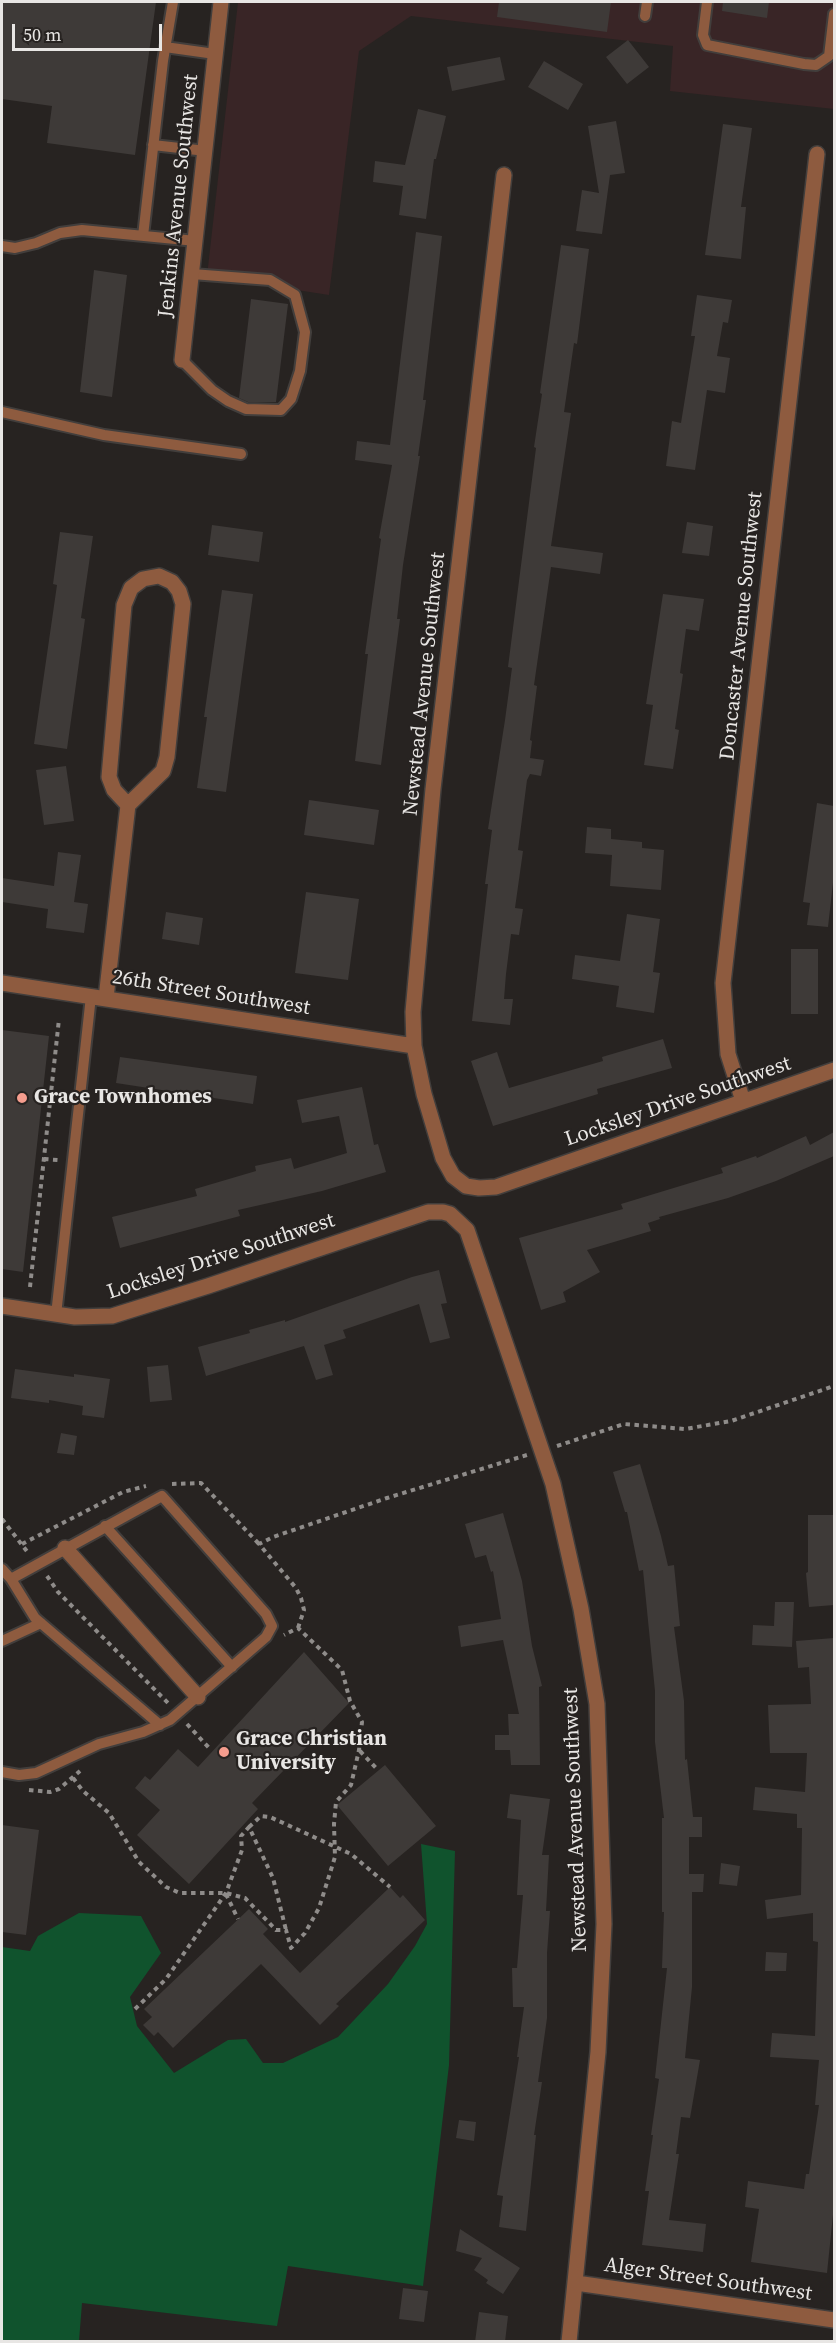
<!DOCTYPE html>
<html>
<head>
<meta charset="utf-8">
<style>
	body { margin:0 }
	#map { position:relative; width:836px; height:2343px; overflow:hidden; background:#272321; font-family:"Source Serif 4",serif }
	canvas { display:block }
	.frame { position:absolute; inset:0; border:3px solid #e8e6e4; pointer-events:none }
	.scale { position:absolute; left:12px; top:24px; width:150px; height:27px; box-sizing:border-box; border:3px solid #e8e6e4; border-top:0; padding-left:8px; font-size:18px; line-height:21px; white-space:nowrap; color:#e8e6e4; -webkit-text-stroke:4px #272321; paint-order:stroke }
</style>
</head>
<body>
<div id="map">
<canvas width="836" height="2343"></canvas>
<div class="frame"></div>
<div class="scale">50 m</div>
</div>
<script>
const g = document.querySelector('canvas').getContext('2d');
g.lineJoin = 'round';
function fillPath(path, color) {
  g.fillStyle = color;
  g.fill(path, 'evenodd');
}
function toPath(rows) {
  const path = new Path2D();
  for (const r of rows) {
    path.moveTo(r[0], r[1]);
    for (let i = 2; i < r.length; i += 2) path.lineTo(r[i], r[i + 1]);
  }
  return path;
}
function strokePath(path, color, width, dash) {
  g.strokeStyle = color;
  g.lineWidth = width;
  g.lineCap = dash ? 'butt' : 'round';
  g.setLineDash(dash || []);
  g.stroke(path);
}
function drawText(font, color, halo, rows, align = 'center') {
  g.font = font + ' "Source Serif 4",serif';
  g.lineWidth = 4.5;
  g.setLineDash([]);
  g.textBaseline = 'middle';
  g.strokeStyle = halo;
  g.fillStyle = color;
  for (const [text, x, y, turn = 0] of rows) {
    g.save();
    g.translate(x, y);
    g.rotate((+turn || 0) * Math.PI / 180);
    g.textAlign = isNaN(turn) ? turn : align;
    if (halo) g.strokeText(text, 0, 0);
    g.fillText(text, 0, 0);
    g.restore();
  }
}
const commercial = toPath([
	[238,2,834,2,834,109,670,91,673,46,411,16,359,51,329,295,207,276]
]);
const green = toPath([
	[421,1844,455,1851,449,2065,423,2286,288,2266,277,2326,82,2303,79,2341,2,2341,2,1947,30,1951,38,1936,79,1913,141,1916,161,1953,130,1997,137,2026,174,2073,228,2040,246,2039,263,2063,283,2063,338,2037,388,1984,415,1946,427,1924]
]);
const building = toPath([
	[2,2,156,2,135,155,47,143,52,106,2,99],
	[499,2,611,2,607,32,497,17],
	[723,2,769,2,767,18,722,11],
	[628,40,649,67,627,84,606,57],
	[500,57,505,80,452,91,447,67],
	[544,61,583,84,568,110,528,87],
	[418,109,446,116,436,159,434,159,426,219,399,215,403,186,373,182,375,161,405,165],
	[616,121,625,173,610,175,602,234,576,231,582,190,599,193,588,126],
	[723,124,752,128,741,207,746,207,741,259,705,255],
	[416,232,442,236,423,400,426,400,418,456,420,456,403,565,397,619,400,619,381,765,355,761,368,654,365,654,381,539,379,538,392,465,355,460,357,441,390,445],
	[561,245,589,249,577,344,574,343,564,412,571,413,551,546,603,553,600,574,551,567,534,685,537,686,530,740,532,741,530,758,544,760,541,776,530,774,527,780,518,850,523,851,515,908,523,909,519,935,511,934,506,974,504,999,513,999,510,1025,472,1021,488,884,485,884,492,830,488,829,505,720,512,668,508,667,536,448,534,447,542,394,540,393],
	[94,270,127,275,112,397,80,392],
	[697,295,732,300,728,323,723,322,717,356,730,358,725,393,707,390,695,470,666,466,672,421,681,423,695,336,691,336],
	[251,299,288,304,276,402,248,402,239,398],
	[687,522,713,526,709,556,682,553],
	[212,525,263,532,259,562,208,555],
	[60,532,93,536,81,618,85,619,67,749,34,744,57,585,53,584],
	[222,590,253,594,226,792,197,788,207,717,204,717],
	[663,594,704,599,699,631,686,629,680,673,683,674,675,729,679,730,673,769,644,765,653,705,646,704],
	[66,766,74,821,44,825,36,770],
	[309,800,379,810,374,845,304,835],
	[817,803,834,806,834,874,828,927,807,925,810,903,803,902],
	[587,827,611,829,611,839,642,842,642,848,664,850,661,890,610,886,612,855,585,853],
	[58,852,81,855,74,902,88,904,84,933,46,928,48,909,2,902,2,878,54,886],
	[306,892,359,899,348,980,295,973],
	[166,912,203,918,199,945,162,939],
	[627,914,660,919,653,972,660,973,654,1013,616,1007,619,986,572,979,575,955,620,961],
	[791,949,818,949,818,1014,791,1014],
	[2,1030,49,1036,23,1272,2,1269],
	[663,1039,672,1068,597,1089,598,1094,493,1126,471,1061,497,1052,509,1088,603,1061,602,1057],
	[120,1057,257,1076,253,1104,116,1083],
	[362,1087,374,1145,378,1144,386,1172,322,1191,238,1210,240,1216,120,1248,112,1217,197,1196,195,1189,256,1171,255,1166,291,1158,294,1169,347,1153,339,1116,302,1123,297,1100],
	[834,1132,834,1156,776,1181,728,1198,659,1217,660,1219,648,1223,651,1231,587,1250,600,1272,563,1292,566,1302,541,1310,519,1238,623,1209,621,1204,723,1173,721,1168,756,1156,757,1158,806,1136,810,1145],
	[439,1270,447,1303,441,1304,450,1338,430,1343,419,1304,343,1330,346,1338,324,1345,333,1375,316,1380,304,1346,206,1376,198,1347,250,1333,249,1330,285,1320,285,1322,412,1277],
	[168,1365,172,1400,150,1402,147,1367],
	[15,1369,74,1377,74,1374,110,1379,104,1418,82,1415,83,1406,49,1400,49,1403,11,1398],
	[61,1433,77,1436,74,1455,57,1453],
	[640,1464,661,1536,668,1566,674,1565,680,1626,674,1627,684,1701,685,1760,687,1759,693,1817,702,1817,702,1837,689,1837,689,1874,704,1874,703,1892,692,1892,692,1987,685,2058,700,2060,690,2118,681,2117,676,2154,679,2154,669,2220,706,2224,703,2252,642,2245,649,2191,645,2191,653,2135,651,2135,659,2079,655,2078,667,1968,662,1968,664,1912,662,1912,662,1818,664,1818,655,1742,655,1691,643,1570,639,1571,627,1512,625,1512,613,1472],
	[503,1513,522,1581,532,1646,542,1686,539,1687,540,1765,511,1765,510,1750,495,1750,495,1735,509,1735,508,1714,519,1714,503,1640,461,1647,458,1626,501,1619,493,1571,491,1572,486,1555,475,1558,465,1524],
	[808,1515,834,1515,834,1556,833,1556,834,1605,809,1607,806,1573,808,1572],
	[775,1602,794,1602,792,1647,752,1645,753,1625,774,1626],
	[834,1638,834,2205,827,2273,751,2262,759,2209,745,2207,748,2181,804,2189,806,2174,809,2174,819,2105,815,2105,819,2060,770,2057,772,2033,815,2036,818,1942,813,1941,813,1913,767,1919,765,1900,801,1895,802,1828,797,1828,797,1814,753,1810,755,1787,805,1792,807,1753,770,1753,768,1705,811,1704,809,1667,798,1668,796,1641],
	[304,1652,349,1703,252,1803,258,1809,189,1884,137,1835,160,1810,135,1788,145,1776,150,1780,178,1749,198,1767],
	[385,1765,436,1826,388,1866,337,1805],
	[510,1794,550,1799,542,1855,549,1855,546,1911,550,1911,547,1953,547,2018,538,2082,542,2082,534,2135,536,2135,526,2231,499,2227,503,2196,497,2195,519,2057,517,2057,524,2007,513,2007,512,1968,517,1968,523,1895,517,1895,521,1820,507,1818],
	[2,1825,39,1830,26,1935,2,1932],
	[721,1863,740,1866,737,1886,719,1884],
	[390,1887,400,1898,403,1895,425,1920,336,2004,339,2006,320,2025,261,1964,173,2048,158,2032,154,2036,143,2025,152,2017,144,2009,249,1909,268,1929,263,1934,300,1973],
	[766,1952,787,1953,786,1971,765,1971],
	[459,2120,476,2122,474,2141,456,2138],
	[460,2229,520,2268,503,2294,486,2283,488,2280,474,2270,482,2258,456,2251],
	[403,2288,428,2291,424,2322,399,2319],
	[479,2312,508,2316,505,2342,475,2342]
]);
const path = toPath([
	[44,1159,58,1160],
	[30,1287,59,1019],
	[557,1446,624,1424,685,1429,731,1421,834,1386],
	[172,1484,201,1483,259,1544],
	[2,1519,29,1554],
	[22,1544,123,1492,146,1486],
	[47,1576,58,1592,168,1703],
	[298,1628,304,1610,301,1598,296,1588,259,1544,273,1537,387,1498,527,1455],
	[187,1724,210,1749],
	[360,1751,378,1770],
	[73,1778,83,1791,109,1813,139,1862,166,1887,180,1893,226,1893,245,1898,276,1930,286,1930,291,1948,305,1933,319,1908,335,1857,334,1824,336,1802,351,1785,359,1750,362,1722,350,1701,342,1670,298,1628,284,1635],
	[29,1790,50,1792,59,1789,80,1771],
	[249,1827,261,1816,270,1817,351,1854,390,1887],
	[226,1894,238,1919],
	[135,2009,166,1979,226,1893,242,1850,241,1836,249,1827,273,1878,286,1930]
]);
const lane = toPath([
	[707,2,703,35,707,45,804,64,816,65,829,56,834,14],
	[645,16,647,2],
	[165,47,215,54],
	[153,145,206,151],
	[143,236,163,61,173,2],
	[2,246,15,248,36,243,60,233,82,230,196,241],
	[182,360,212,390,228,401,246,409,281,410,291,399,300,371,305,332,295,295,270,280,192,274],
	[2,412,104,435,241,454],
	[56,1315,91,996],
	[105,1526,232,1667],
	[2,1569,11,1579,35,1618,160,1725],
	[2,1641,41,1623],
	[2,1772,19,1775,36,1773,99,1744,143,1732,170,1720,266,1637,272,1626,266,1614,162,1496,11,1579]
]);
const street = toPath([
	[504,175,433,789,413,1012,414,1046,424,1094,443,1158,453,1176,466,1186,479,1188,496,1187,834,1070],
	[182,360,221,2],
	[2,983,414,1046],
	[106,998,128,805,163,771,167,757,183,604,179,591,172,582,159,576,143,579,131,588,124,605,109,777,114,790,128,805],
	[743,1101,728,1054,723,983,817,154],
	[2,1306,75,1317,112,1316,208,1286,428,1212,443,1212,450,1214,467,1230,553,1484,581,1609,597,1704,604,1924,598,2052,569,2342],
	[65,1548,198,1697],
	[576,2283,834,2320]
]);
const markers = [
	[22,1098,6,"#f59d8e"],
	[224,1752,6,"#f59d8e"]
];
const streetNames = [
	["Jenkins Avenue Southwest",179,196,-84],
	["Doncaster Avenue Southwest",742,626,-84],
	["Newstead Avenue Southwest",425,684,-84],
	["26th Street Southwest",211,993,9],
	["Locksley Drive Southwest",678,1102,-19],
	["Locksley Drive Southwest",221,1257,-18],
	["Newstead Avenue Southwest",576,1820,-92],
	["Alger Street Southwest",708,2280,8]
];
const poiNames = [
	["Grace Townhomes",34,1098],
	["Grace Christian",236,1740],
	["University",236,1764]
];
fillPath(commercial, '#392526');
fillPath(green, '#10532d');
fillPath(building, '#3e3a38');
strokePath(lane, '#423e3c', 14);
strokePath(street, '#423e3c', 18);
strokePath(path, '#8f8c8a', 4, [4.5, 4.5]);
strokePath(lane, '#8e5b3f', 10);
strokePath(street, '#8e5b3f', 15);
for (const [x, y, r, color] of markers) {
  const dot = new Path2D();
  dot.arc(x, y, r, 0, 2 * Math.PI);
  g.fillStyle = color;
  g.fill(dot);
  strokePath(dot, '#272321', 2);
}
drawText('21px', '#e8e6e4', '#272321', streetNames);
drawText('bold 21px', '#e8e6e4', '#272321', poiNames, 'left');
</script>
</body>
</html>
